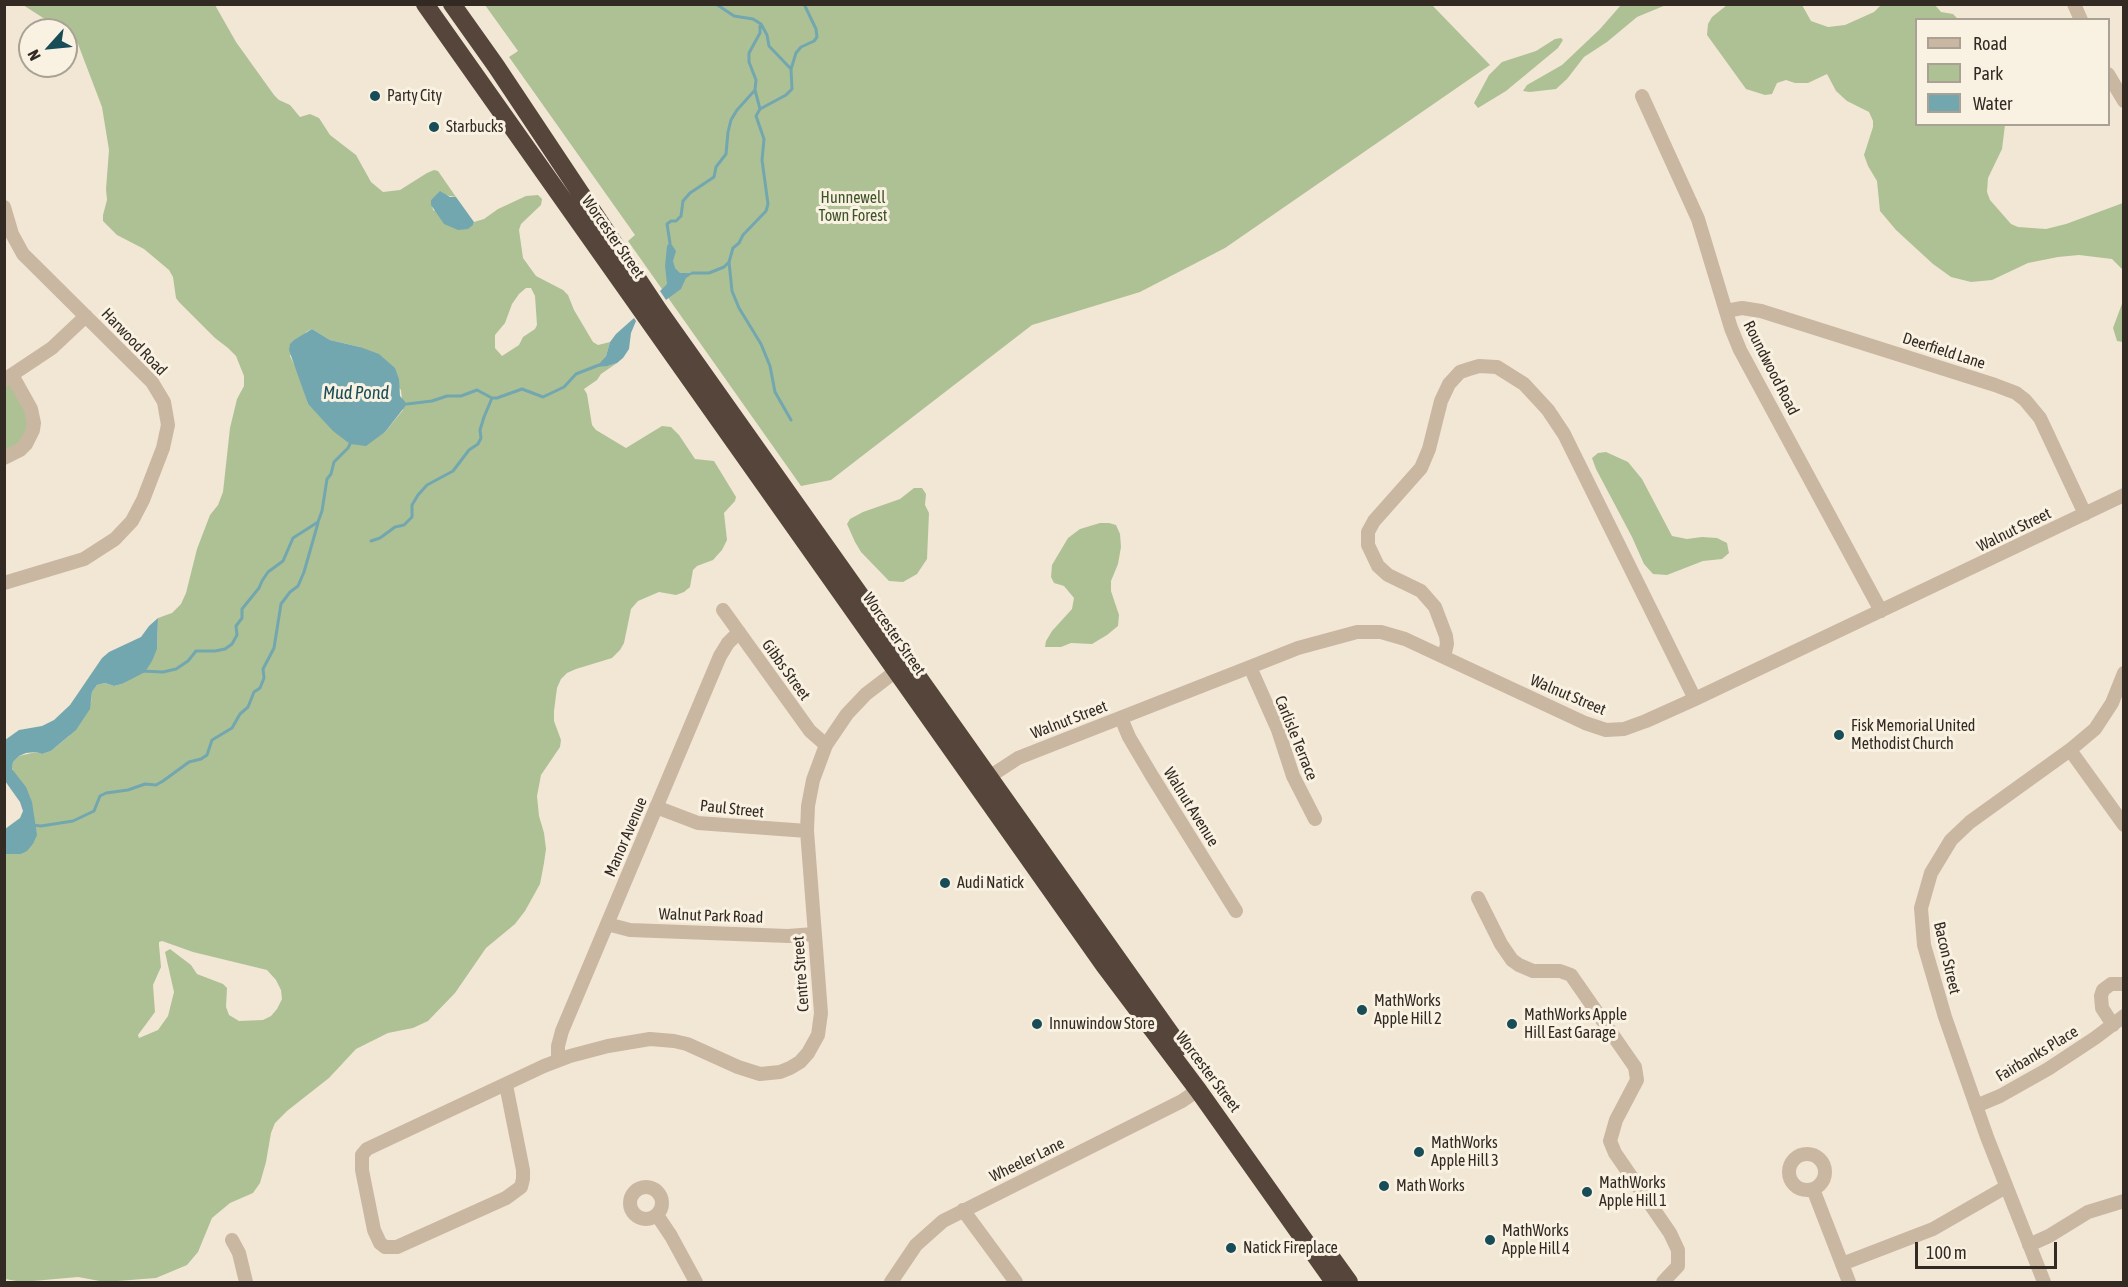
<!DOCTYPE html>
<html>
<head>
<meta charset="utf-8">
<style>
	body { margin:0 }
	#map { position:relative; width:2128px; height:1287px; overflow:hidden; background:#f2e7d5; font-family:"Asap Condensed",sans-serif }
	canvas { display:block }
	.frame { position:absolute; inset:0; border:6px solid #332a24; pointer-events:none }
	.legend { position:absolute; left:1915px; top:18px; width:195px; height:108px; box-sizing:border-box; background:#f9f1e1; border:2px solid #aaa195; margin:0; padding:8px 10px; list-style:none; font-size:18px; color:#332a24 }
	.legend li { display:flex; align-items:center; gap:12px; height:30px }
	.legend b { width:30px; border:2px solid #aaa195 }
	.north { position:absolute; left:18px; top:18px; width:60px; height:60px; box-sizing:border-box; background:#f9f1e1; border:2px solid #aaa195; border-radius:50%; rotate:243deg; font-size:16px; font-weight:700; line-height:24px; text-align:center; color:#332a24 }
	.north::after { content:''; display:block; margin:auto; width:21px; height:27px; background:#184c56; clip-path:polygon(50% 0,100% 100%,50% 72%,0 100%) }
	.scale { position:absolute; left:1915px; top:1242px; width:142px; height:27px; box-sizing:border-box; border:3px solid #332a24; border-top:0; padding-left:8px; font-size:18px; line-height:21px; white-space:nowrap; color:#332a24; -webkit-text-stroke:4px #f9f1e1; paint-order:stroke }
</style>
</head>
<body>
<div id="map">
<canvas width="2128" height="1287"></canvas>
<div class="frame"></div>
<ul class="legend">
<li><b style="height:8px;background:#cab7a1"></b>Road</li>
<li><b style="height:16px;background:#aec195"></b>Park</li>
<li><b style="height:16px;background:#73a7b0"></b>Water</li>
</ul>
<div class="north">N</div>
<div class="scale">100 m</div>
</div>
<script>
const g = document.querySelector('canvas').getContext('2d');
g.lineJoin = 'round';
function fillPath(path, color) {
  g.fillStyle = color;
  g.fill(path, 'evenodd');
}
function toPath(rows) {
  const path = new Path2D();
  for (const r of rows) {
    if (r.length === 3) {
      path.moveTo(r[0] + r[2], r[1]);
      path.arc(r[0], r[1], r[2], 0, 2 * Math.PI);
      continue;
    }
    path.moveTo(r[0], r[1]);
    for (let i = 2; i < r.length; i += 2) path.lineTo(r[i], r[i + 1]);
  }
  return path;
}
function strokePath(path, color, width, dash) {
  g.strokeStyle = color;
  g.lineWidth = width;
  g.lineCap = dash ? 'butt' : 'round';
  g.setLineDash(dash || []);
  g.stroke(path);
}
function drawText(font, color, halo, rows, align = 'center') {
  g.font = font + ' "Asap Condensed",sans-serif';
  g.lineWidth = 6;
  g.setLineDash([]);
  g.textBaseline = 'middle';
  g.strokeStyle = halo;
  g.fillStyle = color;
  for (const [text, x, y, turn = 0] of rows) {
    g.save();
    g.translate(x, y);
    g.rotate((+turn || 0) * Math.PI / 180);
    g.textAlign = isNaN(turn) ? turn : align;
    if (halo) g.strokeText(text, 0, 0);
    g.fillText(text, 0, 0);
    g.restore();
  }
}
const green = toPath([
	[23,5,215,5,236,42,274,95,279,100,290,105,300,117,310,114,319,118,330,135,356,155,371,182,383,192,400,190,427,173,434,170,438,171,456,197,444,195,431,200,433,210,473,225,474,222,484,219,498,209,526,196,538,195,542,199,541,205,521,224,519,230,523,258,536,276,563,290,568,295,574,310,593,342,598,345,610,342,606,356,597,366,608,366,617,363,601,374,597,380,584,389,587,394,592,425,596,430,626,448,662,426,671,427,679,435,695,459,714,461,736,497,735,501,724,513,727,540,722,550,713,560,697,566,693,570,690,587,684,592,676,595,659,592,638,601,631,609,624,643,620,650,612,658,576,669,567,673,561,679,557,688,554,711,554,721,561,740,560,747,541,775,537,796,539,816,544,833,546,849,544,863,540,884,525,911,515,924,486,948,455,993,428,1021,413,1028,388,1033,356,1049,329,1078,287,1111,275,1123,271,1133,266,1162,260,1183,253,1193,230,1203,212,1218,198,1252,187,1265,156,1278,143,1279,105,1282,78,1277,22,1282,5,1279,4,854,21,854,33,844,12,768,13,762,19,756,36,752,42,754,51,751,69,736,91,702,92,692,97,685,105,683,114,686,122,684,132,678,157,649,158,618,172,613,181,604,186,593,197,549,210,515,218,505,223,492,230,428,237,399,244,386,244,376,236,356,228,348,215,338,179,302,176,298,173,277,169,270,144,249,117,235,103,221,103,215,107,200,106,189,109,150,102,107,78,44,66,33,66,30,62,30],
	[526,288,531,288,535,296,537,325,535,329,523,337,519,345,502,356,495,348,495,335,505,323,512,304,519,294],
	[312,329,330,340,360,347,401,390,403,410,385,432,350,444,308,404,297,370,290,356,306,332],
	[162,941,193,952,267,970,276,980,281,990,282,999,277,1009,271,1016,263,1020,239,1021,229,1015,226,1007,227,988,223,984,197,974,191,965,170,949,165,952,174,992,168,1016,158,1030,139,1038,138,1035,155,1012,153,985,161,967,159,945,159,942],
	[485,5,1432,5,1490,65,1225,248,1140,292,1032,325,831,480,801,486,628,241,635,235,509,57,518,51],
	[1621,5,1666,5,1637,17,1607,42,1584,57,1567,79,1556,89,1530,92,1523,91,1527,85,1562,65,1600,29],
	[1727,5,1802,5,1811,21,1828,27,1845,25,1874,12,1881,5,1935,5,1941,12,1953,14,1958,19,1916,20,1916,124,2005,125,2002,149,1988,178,1987,192,1990,200,2011,224,2018,227,2046,229,2066,224,2123,203,2123,270,2112,259,2079,255,2058,257,2028,263,1992,280,1971,282,1951,277,1933,264,1896,230,1880,211,1877,181,1868,166,1864,155,1873,127,1873,121,1869,112,1847,101,1836,91,1827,74,1808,83,1795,83,1786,80,1777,83,1772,94,1765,95,1746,89,1707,35,1708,24,1712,17],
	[1561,38,1563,40,1558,48,1506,91,1478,108,1474,103,1489,75,1502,62,1536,51,1555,39],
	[2123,301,2124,342,2123,342,2117,341,2113,328],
	[12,375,33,430,4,458,4,380],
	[1606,452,1628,462,1642,479,1672,536,1687,539,1702,537,1717,538,1727,543,1729,553,1722,559,1703,561,1667,575,1653,574,1644,564,1632,537,1596,469,1592,458,1598,453],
	[914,488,922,488,926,494,925,505,929,513,927,559,917,574,903,582,889,581,861,552,855,542,847,524,850,519,863,512,900,499],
	[1100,523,1109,523,1116,525,1120,534,1121,547,1118,564,1111,581,1111,591,1119,615,1118,626,1107,635,1092,644,1071,643,1061,647,1045,647,1046,641,1052,631,1072,609,1074,598,1064,586,1054,583,1051,577,1052,565,1068,538,1080,529]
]);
const water = toPath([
	[440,191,450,197,456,197,474,222,473,225,468,229,458,230,444,224,431,205,431,200],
	[670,242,676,251,673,261,675,268,680,273,694,273,686,278,681,289,666,300,660,291,667,284,665,266,667,246],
	[634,318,636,321,631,333,629,349,623,358,617,363,608,366,596,367,606,356,610,342,616,334],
	[312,329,330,340,360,347,379,354,395,368,399,379,400,396,407,404,385,432,366,446,350,444,333,431,308,404,289,350,290,344,294,340],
	[158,618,157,649,152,661,145,672,122,684,114,686,105,683,97,685,92,692,90,709,76,730,51,751,42,754,36,752,26,753,19,756,13,762,12,769,26,787,32,802,37,835,33,844,27,851,21,854,5,854,5,829,20,818,23,811,20,802,5,781,5,740,19,730,42,726,54,720,70,705,102,658,109,652,141,637,149,626]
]);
const stream = toPath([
	[760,26,760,33,749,53,749,62,756,80,755,90,760,109],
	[791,69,796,53,801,47,814,41,817,37,816,29,804,4],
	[670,243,667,224,671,221,676,221,681,216,683,201,690,193,714,177,716,167,726,154,728,132,731,120,737,110,755,90],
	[729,262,732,291,739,308,761,344,770,366,775,392,791,420],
	[692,273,709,273,724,267,729,262,733,248,739,243,743,235,766,211,768,204,762,160,764,139,756,116,760,109,786,95,792,89,791,69,769,46,767,35,761,24,753,19,734,16,716,4],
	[407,404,432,401,447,396,461,396,477,390,492,398,497,398,522,389,543,397,564,387,576,374,599,365],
	[371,541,380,538,395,527,404,525,412,517,412,505,418,495,427,485,453,471,469,450,478,444,481,438,480,430,484,417,492,398],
	[141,671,163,672,176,669,188,661,196,651,215,651,225,649,232,644,237,635,236,626,242,618,242,609,259,588,262,581,268,572,283,561,293,538,318,522,322,511,327,479,331,474,334,462,348,448,350,444],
	[32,825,41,826,73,821,94,811,100,796,106,793,128,790,145,784,156,785,163,781,189,762,201,759,207,755,212,740,232,728,240,714,248,707,254,692,260,688,264,678,263,669,274,648,281,604,290,592,298,586,304,572,318,523]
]);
const minor = toPath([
	[2074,4,2081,20],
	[2108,74,2124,101],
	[1642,96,1698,219,1731,328,1740,350,1881,611],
	[4,207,12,234,23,254,152,382,164,402,168,425,163,448,143,500,132,521,115,539,84,559,4,583],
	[1726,311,1742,308,1761,311,1995,385,2016,393,2025,400,2040,418,2085,514],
	[4,380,52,348,86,316],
	[4,458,20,450,26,444,33,430,34,423,31,409,12,375],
	[723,610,810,731,826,745],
	[1444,657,1447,644,1446,636,1435,607,1421,591,1388,575,1378,566,1368,545,1368,532,1374,521,1421,468,1429,449,1441,401,1449,384,1460,372,1469,369,1479,366,1497,367,1524,384,1548,410,1564,434,1695,699],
	[1250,667,1278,730,1293,776,1315,819],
	[1121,718,1129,737,1152,776,1236,911],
	[2070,750,2124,825],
	[989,777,1018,758,1250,667,1298,648,1357,632,1381,632,1405,639,1585,723,1606,730,1624,729,1646,721,1695,699,2124,495],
	[656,807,698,823,807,831],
	[1478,898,1501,944,1512,960,1519,965,1533,971,1560,971,1571,975,1635,1067,1637,1080,1616,1120,1610,1141,1615,1153,1670,1233,1678,1250,1678,1266,1663,1282],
	[607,924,630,930,788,936,814,934],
	[2113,1025,2102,1008,2101,996,2103,990,2111,984,2124,984],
	[558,1060,558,1046,562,1031,720,656,728,643,739,632],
	[506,1085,523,1170,523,1179,521,1187,506,1198,397,1247,385,1247,380,1243,374,1230,362,1170,362,1155,367,1149,544,1066,570,1056,608,1046,650,1039,674,1041,687,1044,738,1067,760,1074,780,1072,790,1068,800,1062,808,1053,818,1035,821,1013,807,831,808,806,813,780,826,745,847,714,866,694,896,671],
	[1976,1106,2000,1096,2048,1069,2095,1038,2124,1016],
	[1807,1172,18],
	[646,1203,16],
	[1813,1189,1849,1282],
	[963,1210,1016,1282],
	[657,1215,671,1236,696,1282],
	[232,1240,239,1253,246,1282],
	[2029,1245,2049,1236,2088,1212,2124,1201],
	[1842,1264,1933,1229,2006,1187],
	[891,1282,916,1245,943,1221,1182,1101,1198,1090],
	[2044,1282,1987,1137,1945,1017,1924,945,1921,908,1931,873,1951,840,1970,822,2070,750,2095,729,2112,703,2124,673]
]);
const highway = toPath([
	[425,4,1104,965,1198,1090,1334,1282],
	[452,4,496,66,659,311,1180,1047],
	[1331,1257,1349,1282]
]);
const markers = [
	[375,96,6,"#184c56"],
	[434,127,6,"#184c56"],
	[1839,735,6,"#184c56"],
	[945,883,6,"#184c56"],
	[1362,1010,6,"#184c56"],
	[1037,1024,6,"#184c56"],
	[1512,1024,6,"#184c56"],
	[1419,1152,6,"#184c56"],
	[1384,1186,6,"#184c56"],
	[1587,1192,6,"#184c56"],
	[1490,1240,6,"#184c56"],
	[1231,1248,6,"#184c56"]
];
const poiNames = [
	["Party City",387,96],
	["Starbucks",446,127],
	["Fisk Memorial United",1851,726],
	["Methodist Church",1851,744],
	["Audi Natick",957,883],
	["MathWorks",1374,1001],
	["Apple Hill 2",1374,1019],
	["MathWorks Apple",1524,1015],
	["Hill East Garage",1524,1033],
	["Innuwindow Store",1049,1024],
	["MathWorks",1431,1143],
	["Apple Hill 3",1431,1161],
	["MathWorks",1599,1183],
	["Apple Hill 1",1599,1201],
	["Math Works",1396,1186],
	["MathWorks",1502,1231],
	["Apple Hill 4",1502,1249],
	["Natick Fireplace",1243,1248]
];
const parkNames = [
	["Hunnewell",853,198],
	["Town Forest",853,216]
];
const streetNames = [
	["Worcester Street",613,237,55],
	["Harwood Road",134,342,46],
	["Deerfield Lane",1944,351,18],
	["Roundwood Road",1771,368,63],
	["Walnut Street",2014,530,-26],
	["Worcester Street",894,634,55],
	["Gibbs Street",786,670,54],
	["Walnut Street",1568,695,23],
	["Walnut Street",1069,720,-21],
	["Carlisle Terrace",1296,738,68],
	["Walnut Avenue",1191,807,58],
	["Paul Street",732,809,6],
	["Manor Avenue",626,837,-67],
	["Walnut Park Road",711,916,2],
	["Bacon Street",1947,958,77],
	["Centre Street",801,974,-94],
	["Fairbanks Place",2037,1054,-31],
	["Worcester Street",1208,1072,53],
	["Wheeler Lane",1027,1160,-26]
];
const waterNames = [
	["Mud Pond",356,393]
];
fillPath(green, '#aec195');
fillPath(water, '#73a7b0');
strokePath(stream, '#73a7b0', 3);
strokePath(minor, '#cab7a1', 14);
strokePath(highway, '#55453b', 18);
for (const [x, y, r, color] of markers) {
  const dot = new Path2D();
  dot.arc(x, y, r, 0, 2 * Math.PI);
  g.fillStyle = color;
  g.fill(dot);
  strokePath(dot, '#f9f1e1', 2);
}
drawText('16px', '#332a24', '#f9f1e1', poiNames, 'left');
drawText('16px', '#3e5327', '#f9f1e1', parkNames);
drawText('16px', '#332a24', '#f9f1e1', streetNames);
drawText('italic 18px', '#184c56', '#f9f1e1', waterNames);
</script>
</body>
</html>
